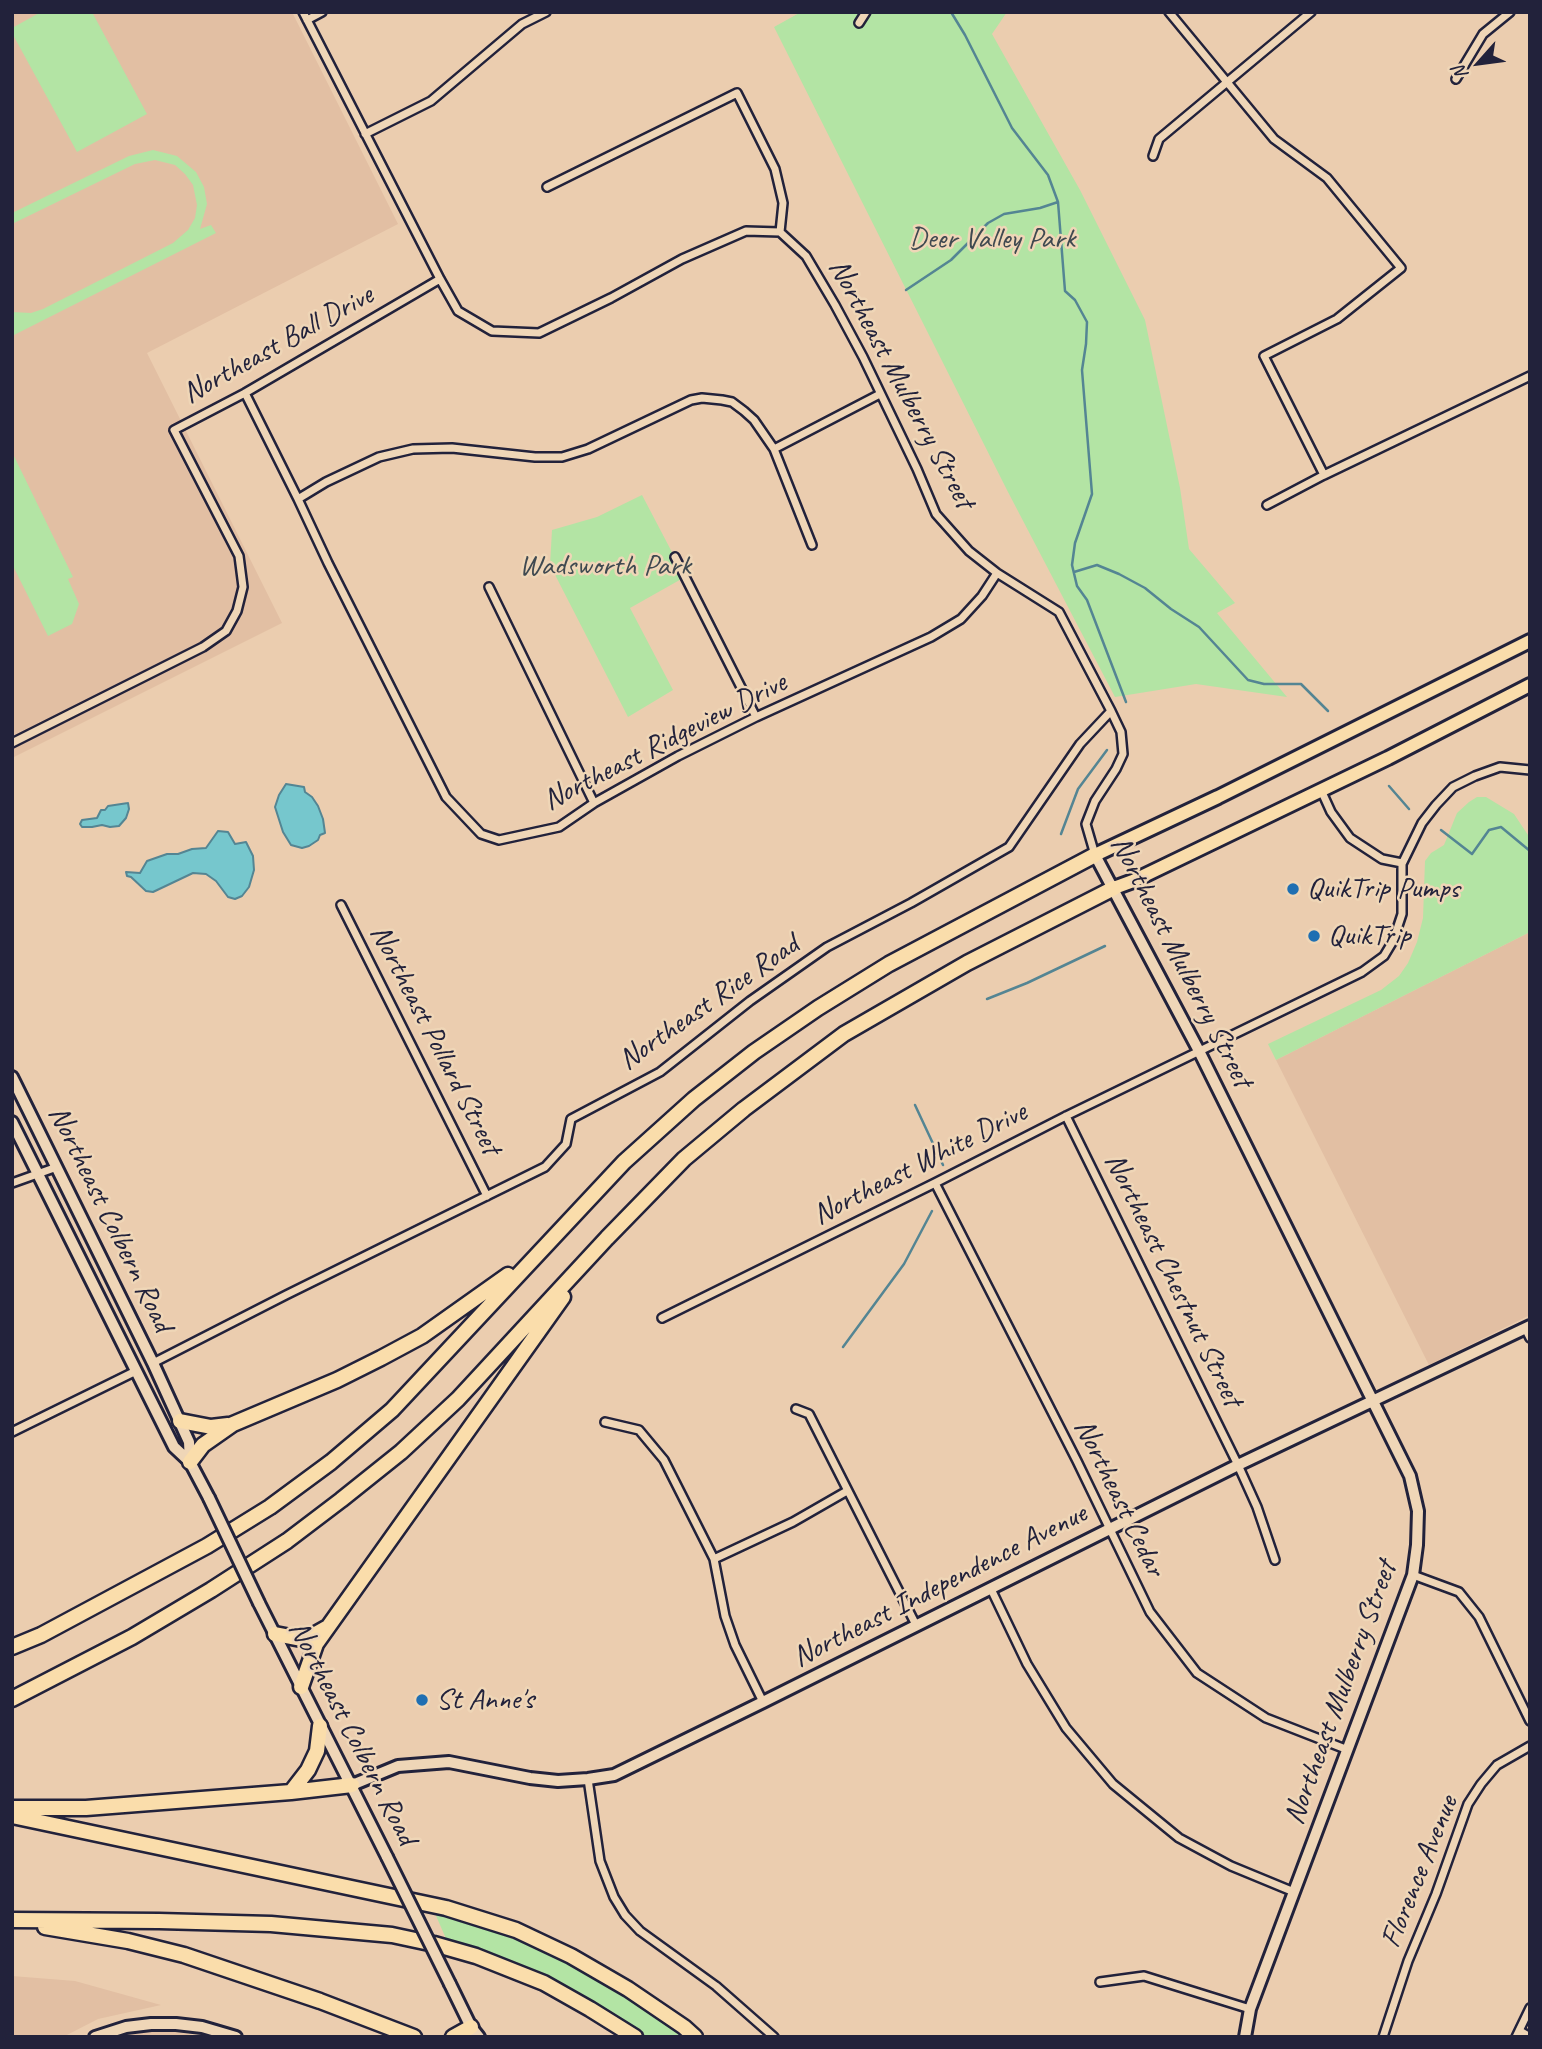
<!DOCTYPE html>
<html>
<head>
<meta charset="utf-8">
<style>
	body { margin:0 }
	#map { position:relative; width:1542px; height:2049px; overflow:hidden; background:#ebcdaf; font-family:Caveat,sans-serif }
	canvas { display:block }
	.frame { position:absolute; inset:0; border:14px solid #22223b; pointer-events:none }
	.north { position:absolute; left:1444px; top:28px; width:70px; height:70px; -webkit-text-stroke:5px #efd6b7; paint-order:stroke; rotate:242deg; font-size:19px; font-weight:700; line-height:28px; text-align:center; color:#22223b }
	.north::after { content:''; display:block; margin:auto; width:24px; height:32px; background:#22223b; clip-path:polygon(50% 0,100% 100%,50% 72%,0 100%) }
</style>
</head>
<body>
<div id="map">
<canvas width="1542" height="2049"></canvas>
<div class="frame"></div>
<div class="north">N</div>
</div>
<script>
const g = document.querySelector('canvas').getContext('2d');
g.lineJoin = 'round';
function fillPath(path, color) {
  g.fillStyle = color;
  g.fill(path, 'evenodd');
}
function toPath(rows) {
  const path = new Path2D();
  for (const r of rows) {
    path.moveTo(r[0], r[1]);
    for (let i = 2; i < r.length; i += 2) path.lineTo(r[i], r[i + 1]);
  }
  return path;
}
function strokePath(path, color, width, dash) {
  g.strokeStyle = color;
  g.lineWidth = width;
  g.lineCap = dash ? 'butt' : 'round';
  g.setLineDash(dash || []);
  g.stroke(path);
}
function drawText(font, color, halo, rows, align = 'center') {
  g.font = font + ' Caveat,sans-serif';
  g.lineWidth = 5;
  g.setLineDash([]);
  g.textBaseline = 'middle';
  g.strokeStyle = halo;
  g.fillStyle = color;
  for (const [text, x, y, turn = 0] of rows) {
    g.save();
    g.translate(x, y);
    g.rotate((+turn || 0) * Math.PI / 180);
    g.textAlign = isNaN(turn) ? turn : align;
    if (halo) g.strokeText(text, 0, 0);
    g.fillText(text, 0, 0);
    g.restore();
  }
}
const built = toPath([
	[12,12,292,12,398,224,147,353,282,623,12,758],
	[1530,932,1530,1315,1429,1365,1276,1060],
	[12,1976,75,1981,161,2005,98,2019,63,2037,12,2037],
	[150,2028,206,2037,112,2037]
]);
const green = toPath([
	[41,12,92,12,147,114,77,152,12,33,12,28],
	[801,12,1007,12,992,34,1080,190,1145,320,1180,488,1189,549,1235,603,1217,613,1287,697,1196,684,1115,697,1008,492,774,27],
	[153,150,177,156,196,172,204,187,207,204,200,229,211,225,216,233,12,336,12,312,31,313,43,309,173,243,188,230,195,218,197,205,193,185,185,174,175,165,155,160,135,164,12,224,12,213,129,156],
	[12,452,73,577,68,579,79,604,72,624,48,636,12,564],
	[642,495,685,577,630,608,673,690,628,717,550,565,552,530,597,517],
	[1477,797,1486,797,1514,814,1530,838,1530,932,1276,1060,1268,1044,1381,990,1399,976,1408,963,1417,942,1423,918,1425,861,1431,853,1444,845,1457,813,1469,802],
	[434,1911,487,1928,573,1963,616,1988,686,2037,647,2037,573,1990,500,1958,447,1941]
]);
const water = toPath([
	[286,784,304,787,305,792,312,797,318,806,323,819,325,833,320,835,318,840,309,846,302,848,291,845,283,832,275,807,279,795,286,784],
	[128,803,129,809,126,818,119,826,110,827,102,825,92,827,82,827,80,824,82,820,97,818,101,810,105,810,108,806,128,803],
	[218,831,228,832,235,844,246,842,253,856,254,870,249,887,242,896,235,899,228,897,216,881,206,874,193,873,153,892,146,891,131,877,127,876,126,872,140,873,147,861,167,854,178,854,192,849,206,848,218,831]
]);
const stream = toPath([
	[951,12,965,35,1012,128,1048,175,1058,202,1065,291,1075,300,1087,322,1086,344,1082,370,1092,494,1075,543,1072,565,1077,586,1087,600,1126,702],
	[906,290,951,260,988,223,1004,214,1040,208,1058,202],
	[1074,572,1097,565,1119,574,1145,588,1171,609,1199,627,1248,680,1264,684,1301,684,1328,711],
	[1389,786,1409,809],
	[1441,830,1472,854,1489,830,1501,827,1530,851],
	[1061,834,1078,789,1107,750],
	[987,999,1027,983,1105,946],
	[915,1105,943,1165],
	[843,1347,904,1264,932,1211]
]);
const street = toPath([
	[303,12,440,279,458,311,492,331,539,333,611,298,682,259,746,231,780,232,806,256,835,305,863,357,917,469,936,514,969,551,997,573,1059,612,1111,711,1121,732,1123,754,1116,769,1095,801,1086,824,1095,855],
	[1169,12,1274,139,1327,178,1401,268,1337,319,1264,356,1324,475],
	[307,20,322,12],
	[859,23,866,12],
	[1456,79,1483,34,1510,12],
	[365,134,431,101,522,24,546,12],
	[1153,156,1159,139,1311,12],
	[547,187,737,93,775,169,783,203,780,232],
	[245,393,298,499,328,563,446,797,481,834,499,840,559,827,594,803,678,756,756,717,931,637,961,619,982,596,997,573],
	[774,449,880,394],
	[298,499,326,482,379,457,413,449,452,448,535,457,562,457,588,449,691,400,702,398,722,400,732,402,744,411,754,420,774,449,812,545],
	[1267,505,1324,475,1530,376],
	[675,557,756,717],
	[489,587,594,803],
	[12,743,203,647,226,631,237,611,243,587,239,556,174,430,245,393,440,279],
	[1321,790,1331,812,1350,838,1382,859,1402,863],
	[341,905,487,1196],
	[1066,1116,1238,1465,1257,1507,1275,1560],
	[12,1183,57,1167],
	[935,1183,1077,1461,1150,1612,1197,1673,1266,1718,1348,1750],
	[662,1318,935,1183,1066,1116,1362,972,1384,956,1393,941,1402,914,1402,864,1422,823,1436,805,1453,787,1475,776,1500,767,1530,770],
	[1525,1328,1530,1338],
	[153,1363,286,1295,545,1167,566,1144,571,1119,660,1072,750,1001,827,947,911,903,1009,847,1080,744,1111,711],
	[796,1409,809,1414,916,1625],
	[605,1422,639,1430,664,1460,714,1559,725,1616,735,1645,763,1702],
	[12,1432,136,1371],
	[714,1559,793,1522,847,1491],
	[1413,1575,1459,1592,1479,1617,1530,1721],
	[991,1589,1027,1664,1066,1728,1113,1784,1179,1838,1231,1866,1294,1892],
	[588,1779,600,1861,614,1897,625,1915,640,1931,716,1986,774,2037],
	[1100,1982,1144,1976,1250,2009],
	[1520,2031,1530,2037],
	[1383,2037,1408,1961,1436,1894,1468,1804,1481,1784,1497,1765,1530,1746],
	[1516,2037,1530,2008]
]);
const secondary = toPath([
	[1095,855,1199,1051,1410,1476,1418,1511,1417,1545,1413,1575,1250,2009,1245,2037],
	[12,1077,153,1363,189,1442,190,1462],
	[12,1122,174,1447,190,1462,209,1498],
	[259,1603,387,1857],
	[352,1785,398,1766,449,1762,530,1778,558,1781,588,1779,614,1775,763,1702,1238,1465,1530,1326],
	[450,1984,471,2027,479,2037],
	[95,2037,126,2027,151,2024,176,2024,202,2027,236,2037]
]);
const primary = toPath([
	[1095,855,1218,797,1530,641],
	[1114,888,1133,881,1388,758,1530,685]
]);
const highway = toPath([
	[180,1421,211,1427,228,1425],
	[190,1462,203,1445,233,1424,337,1380,381,1358,422,1336,508,1275],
	[275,1634,301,1639,310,1637,326,1628],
	[12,1647,41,1635,207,1546,270,1507,331,1462,392,1410,624,1162,694,1099,754,1052,818,1008,889,964,1095,855],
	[301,1687,316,1644,563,1297],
	[12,1699,132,1637,211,1590,287,1541,341,1500,401,1452,458,1399,607,1238,684,1159,744,1109,844,1034,967,963,1114,888],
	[291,1792,308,1770,317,1751,320,1726],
	[12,1808,86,1808,291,1792,352,1785],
	[12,1816,446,1908,516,1930,571,1956,628,1989,684,2027,695,2037],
	[12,1920,159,1921,271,1924,392,1935,434,1944,476,1956,544,1983,590,2009,635,2037],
	[45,1927,128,1941,184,1955,320,2001,414,2037],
	[453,2037,471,2027]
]);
const secondaryBridge = toPath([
	[209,1498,259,1603],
	[387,1857,450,1984]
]);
const markers = [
	[1293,889,7,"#1f6fb2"],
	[1314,936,7,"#1f6fb2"],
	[422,1700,7,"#1f6fb2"]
];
const parkNames = [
	["Deer Valley Park",992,239],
	["Wadsworth Park",605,566]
];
const streetNames = [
	["Northeast Ball Drive",278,345,-29],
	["Northeast Mulberry Street",901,384,62],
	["Northeast Ridgeview Drive",665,742,-27],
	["Northeast Mulberry Street",1181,962,63],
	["Northeast Rice Road",709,1003,-35],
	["Northeast Pollard Street",435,1040,63],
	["Northeast White Drive",920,1164,-27],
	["Northeast Colbern Road",110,1219,64],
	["Northeast Chestnut Street",1173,1280,64],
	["Northeast Cedar",1119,1498,64],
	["Northeast Independence Avenue",940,1586,-27],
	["Northeast Mulberry Street",1341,1693,-70],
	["Northeast Colbern Road",352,1733,63],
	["Florence Avenue",1420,1872,-68]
];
const poiNames = [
	["QuikTrip Pumps",1307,889],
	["QuikTrip",1328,936],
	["St Anne's",436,1700]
];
fillPath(built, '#e2bfa3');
fillPath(green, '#b3e4a4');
fillPath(water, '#76c7cd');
strokePath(water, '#548593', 2);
strokePath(stream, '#548593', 2.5);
strokePath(street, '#22223b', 12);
strokePath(secondary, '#22223b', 16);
strokePath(primary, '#22223b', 18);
strokePath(highway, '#22223b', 19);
strokePath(street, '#efd6b7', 7);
strokePath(secondary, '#efd6b7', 10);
strokePath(primary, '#faddab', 12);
strokePath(highway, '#faddab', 14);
strokePath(secondaryBridge, '#22223b', 16, []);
strokePath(secondaryBridge, '#efd6b7', 10);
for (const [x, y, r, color] of markers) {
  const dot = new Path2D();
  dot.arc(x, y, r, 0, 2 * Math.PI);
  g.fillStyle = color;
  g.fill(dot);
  strokePath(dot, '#efd6b7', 2.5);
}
drawText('30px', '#3f4950', '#efd6b7', parkNames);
drawText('30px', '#22223b', '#efd6b7', streetNames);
drawText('30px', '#22223b', '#efd6b7', poiNames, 'left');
</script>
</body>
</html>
